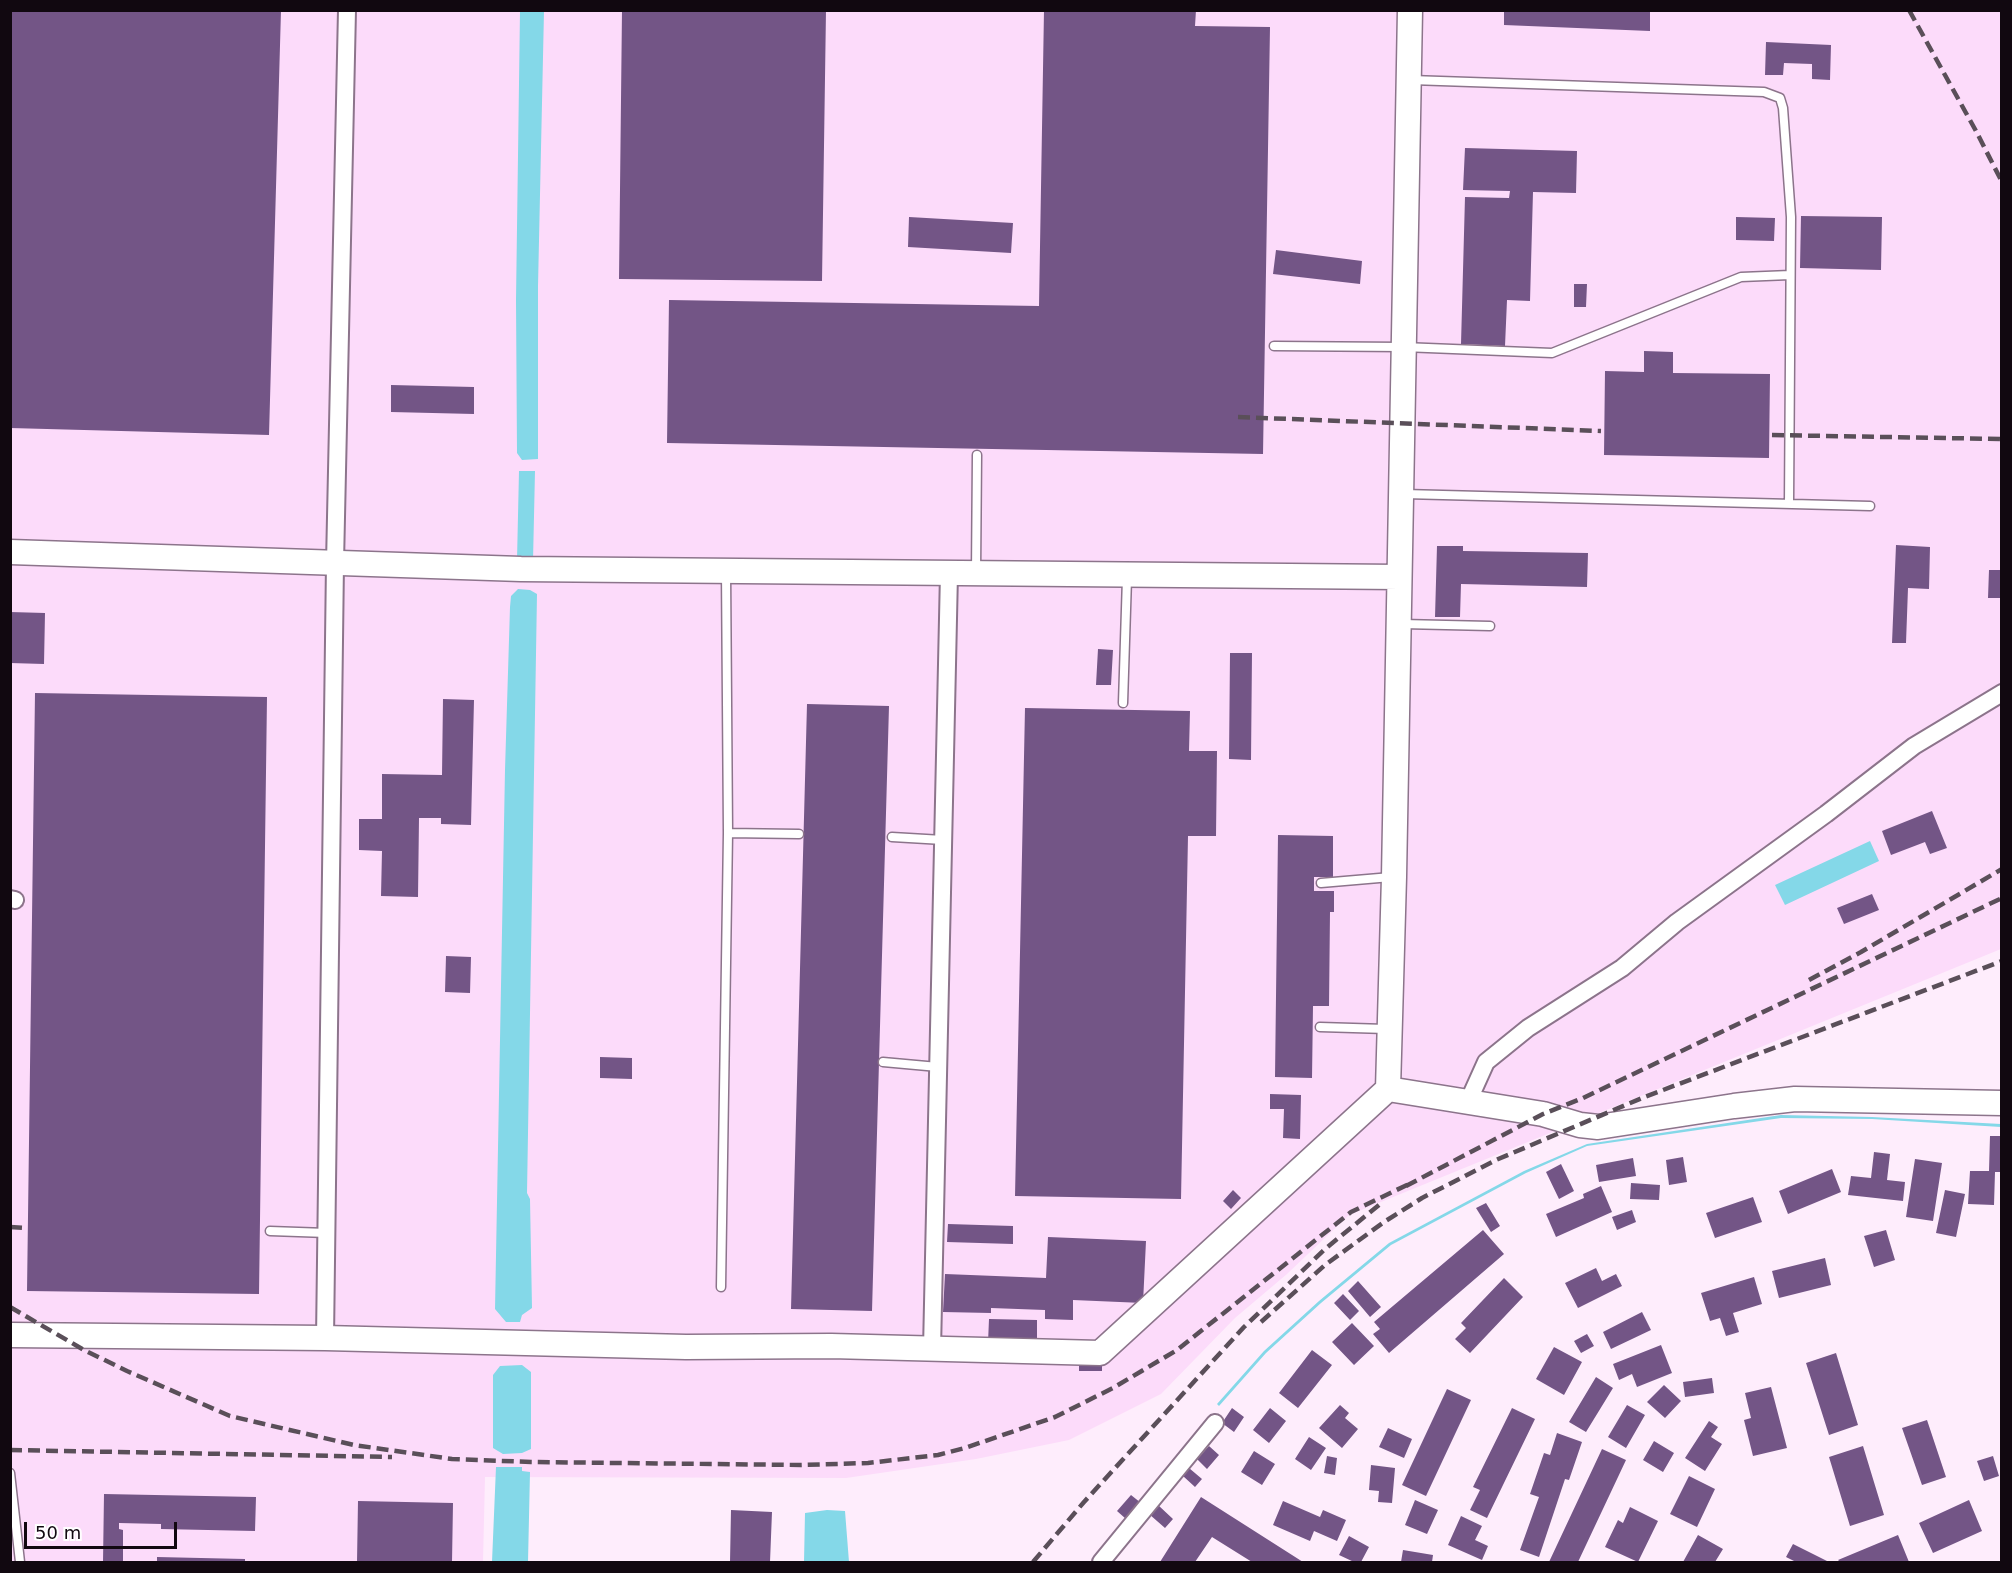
<!DOCTYPE html>
<html>
<head>
<meta charset="utf-8">
<style>
	body { margin:0 }
	#map { position:relative; width:2012px; height:1573px; overflow:hidden; background:#feedfc; font-family:"DejaVu Sans",sans-serif }
	canvas { display:block }
	.frame { position:absolute; inset:0; border:12px solid #110810; pointer-events:none }
	.scale { position:absolute; left:24px; top:1522px; width:153px; height:27px; box-sizing:border-box; border:3px solid #110810; border-top:0; padding-left:8px; font-size:18px; line-height:21px; white-space:nowrap; color:#110810; -webkit-text-stroke:4px #fff; paint-order:stroke }
</style>
</head>
<body>
<div id="map">
<canvas width="2012" height="1573"></canvas>
<div class="frame"></div>
<div class="scale">50 m</div>
</div>
<script>
const g = document.querySelector('canvas').getContext('2d');
g.lineJoin = 'round';
function fillPath(path, color) {
  g.fillStyle = color;
  g.fill(path, 'evenodd');
}
function toPath(rows) {
  const path = new Path2D();
  for (const r of rows) {
    path.moveTo(r[0], r[1]);
    for (let i = 2; i < r.length; i += 2) path.lineTo(r[i], r[i + 1]);
  }
  return path;
}
function strokePath(path, color, width, dash) {
  g.strokeStyle = color;
  g.lineWidth = width;
  g.lineCap = dash ? 'butt' : 'round';
  g.setLineDash(dash || []);
  g.stroke(path);
}
const built = toPath([
	[11,11,2001,11,2001,949,1349,1215,1287,1274,1235,1318,1161,1394,1069,1440,976,1459,846,1478,485,1477,483,1562,11,1562]
]);
const water = toPath([
	[520,11,544,11,538,286,538,459,522,460,517,453,516,300],
	[519,471,535,471,533,561,517,560],
	[518,589,530,590,537,594,527,1193,530,1199,532,1308,522,1315,520,1322,506,1322,495,1309,505,770,510,607,511,596],
	[1870,841,1879,861,1785,905,1775,885],
	[1781,1115,1872,1117,2001,1124,2001,1127,1872,1119,1781,1118,1587,1146,1526,1173,1391,1245,1321,1303,1266,1353,1219,1406,1217,1404,1264,1351,1319,1301,1389,1243,1524,1171,1587,1144],
	[522,1365,531,1372,531,1449,522,1453,503,1454,493,1448,493,1375,500,1366],
	[496,1467,522,1467,522,1471,530,1472,528,1562,492,1562],
	[827,1510,845,1511,849,1562,804,1562,805,1513]
]);
const building = toPath([
	[10,10,281,10,269,435,10,428],
	[622,10,826,10,822,281,619,279],
	[1044,10,1196,10,1195,26,1270,27,1263,454,667,443,669,300,1039,306],
	[1504,10,1650,10,1650,31,1504,25],
	[1766,42,1831,45,1830,80,1812,79,1812,64,1784,63,1783,75,1765,75],
	[1465,148,1577,151,1576,193,1533,192,1530,301,1507,300,1505,346,1461,344,1465,197,1509,198,1510,191,1463,190],
	[1801,216,1882,217,1881,270,1800,268],
	[909,217,1013,223,1011,253,908,247],
	[1736,217,1775,218,1774,241,1736,240],
	[1276,250,1362,261,1360,284,1273,274],
	[1574,284,1587,284,1586,307,1574,307],
	[1644,351,1673,352,1673,373,1770,374,1769,458,1604,455,1605,371,1644,372],
	[391,385,474,387,474,414,391,412],
	[1896,545,1930,547,1929,589,1908,588,1906,643,1892,643],
	[1437,546,1463,546,1463,551,1588,553,1587,587,1461,584,1460,617,1435,617],
	[1989,570,2002,570,2002,598,1988,598],
	[10,612,45,613,44,664,10,663],
	[1098,649,1113,650,1111,685,1096,685],
	[1230,653,1252,653,1251,760,1229,759],
	[35,693,267,697,259,1294,27,1291],
	[443,699,474,700,471,825,441,824,441,818,419,818,418,897,381,896,382,851,359,850,359,819,382,819,382,774,442,775],
	[807,704,889,706,872,1311,791,1309],
	[1025,708,1190,711,1189,751,1217,751,1216,836,1188,836,1181,1199,1015,1196],
	[1932,811,1947,848,1930,854,1925,842,1891,855,1882,831],
	[1278,835,1333,836,1333,877,1314,877,1314,891,1334,891,1334,912,1330,912,1329,1006,1313,1006,1312,1078,1275,1077],
	[1872,894,1879,910,1844,924,1837,908],
	[446,956,471,957,470,993,445,992],
	[600,1057,632,1058,632,1079,600,1078],
	[1270,1094,1301,1095,1300,1139,1283,1138,1284,1109,1270,1109],
	[1990,1136,2002,1136,2002,1172,1995,1172,1994,1205,1968,1204,1970,1171,1989,1171],
	[1874,1152,1890,1154,1887,1180,1905,1182,1903,1201,1848,1195,1851,1176,1871,1178],
	[1683,1157,1687,1182,1669,1185,1666,1160],
	[1633,1158,1636,1176,1599,1182,1596,1165],
	[1915,1159,1942,1163,1933,1221,1906,1217],
	[1561,1164,1574,1191,1559,1199,1546,1172],
	[1832,1169,1841,1192,1788,1214,1779,1191],
	[1631,1183,1660,1185,1659,1200,1630,1199],
	[1601,1186,1612,1212,1556,1237,1546,1214,1584,1198,1583,1194],
	[1233,1190,1241,1198,1231,1209,1223,1201],
	[1945,1190,1965,1194,1956,1237,1936,1233],
	[1753,1197,1762,1222,1715,1238,1706,1213],
	[1486,1203,1500,1226,1491,1232,1476,1208],
	[1632,1210,1636,1222,1617,1230,1612,1217],
	[948,1224,1013,1226,1013,1244,947,1242],
	[1483,1230,1504,1254,1389,1353,1373,1334,1380,1329,1374,1322],
	[1886,1230,1895,1260,1874,1267,1864,1236],
	[1048,1237,1146,1241,1143,1303,1073,1300,1073,1320,1045,1319,1045,1310,991,1308,991,1313,943,1312,945,1274,1046,1278],
	[1825,1258,1831,1285,1779,1298,1772,1271],
	[1596,1268,1602,1281,1616,1274,1622,1286,1578,1308,1565,1283],
	[1754,1277,1762,1304,1733,1313,1739,1332,1726,1336,1720,1318,1710,1321,1701,1293],
	[1504,1278,1523,1297,1470,1353,1455,1339,1466,1328,1461,1323],
	[1358,1281,1381,1307,1370,1317,1348,1291],
	[1343,1294,1359,1311,1350,1320,1334,1303],
	[1642,1312,1651,1330,1611,1349,1603,1332],
	[989,1319,1037,1320,1037,1344,988,1343],
	[1352,1323,1374,1346,1354,1365,1332,1342],
	[1587,1334,1594,1346,1581,1353,1574,1341],
	[1661,1345,1672,1373,1637,1387,1632,1374,1619,1380,1613,1364],
	[1554,1347,1582,1362,1564,1395,1536,1379],
	[1312,1350,1332,1365,1298,1408,1279,1393],
	[1836,1353,1858,1425,1829,1435,1806,1363],
	[1079,1361,1102,1361,1102,1371,1079,1371],
	[1596,1377,1613,1388,1586,1432,1569,1422],
	[1712,1378,1714,1393,1685,1397,1683,1382],
	[1664,1385,1681,1401,1665,1418,1647,1402],
	[1771,1387,1787,1448,1753,1456,1744,1420,1751,1418,1745,1393],
	[1447,1389,1471,1400,1426,1496,1402,1485],
	[1340,1405,1349,1413,1345,1418,1358,1429,1342,1448,1319,1428],
	[1627,1405,1645,1415,1626,1448,1608,1437],
	[1232,1408,1244,1417,1234,1432,1222,1423],
	[1270,1408,1286,1421,1269,1443,1253,1430],
	[1512,1408,1535,1419,1487,1518,1470,1510,1480,1490,1473,1487],
	[1927,1420,1946,1477,1922,1485,1902,1428],
	[1709,1421,1718,1427,1711,1437,1722,1444,1705,1471,1685,1458],
	[1388,1428,1412,1439,1404,1458,1379,1447],
	[1557,1433,1582,1442,1569,1480,1565,1479,1539,1557,1520,1550,1539,1497,1530,1494,1544,1453,1550,1455],
	[1309,1437,1326,1448,1311,1470,1295,1459],
	[1654,1441,1674,1453,1663,1472,1643,1460],
	[1209,1446,1219,1455,1207,1469,1197,1459],
	[1863,1446,1884,1515,1850,1526,1829,1457],
	[1602,1449,1626,1460,1578,1562,1549,1562],
	[1254,1451,1275,1464,1262,1485,1241,1472],
	[1327,1456,1337,1458,1335,1475,1324,1473],
	[1993,1456,1999,1476,1984,1481,1977,1461],
	[1371,1465,1395,1468,1392,1503,1378,1502,1379,1491,1369,1490],
	[1189,1468,1202,1479,1195,1487,1183,1476],
	[1689,1476,1715,1489,1697,1527,1670,1514],
	[104,1494,256,1497,255,1531,161,1529,161,1524,119,1523,119,1529,123,1530,123,1562,103,1562],
	[1131,1495,1141,1503,1126,1519,1117,1511],
	[1201,1497,1303,1562,1252,1562,1212,1537,1195,1562,1160,1562],
	[1415,1500,1438,1510,1427,1534,1405,1525],
	[1969,1500,1982,1531,1933,1553,1919,1523],
	[358,1501,453,1503,452,1562,357,1562],
	[1283,1501,1320,1517,1323,1510,1346,1520,1337,1541,1314,1531,1310,1541,1273,1525],
	[1158,1505,1173,1519,1165,1528,1149,1514],
	[1630,1507,1658,1521,1638,1562,1605,1547,1618,1520,1623,1523],
	[731,1510,772,1512,770,1562,730,1562],
	[1461,1516,1482,1526,1475,1540,1488,1546,1482,1560,1448,1545],
	[1698,1535,1723,1549,1715,1562,1683,1562],
	[1898,1535,1909,1562,1840,1562,1838,1560],
	[1349,1536,1369,1547,1361,1562,1354,1562,1339,1555],
	[1793,1544,1829,1562,1796,1562,1786,1557],
	[1403,1550,1433,1555,1432,1562,1401,1562],
	[157,1557,245,1559,245,1562,157,1562]
]);
const lane = toPath([
	[1411,80,1764,92,1780,98,1783,108,1791,217,1789,503],
	[1274,346,1403,347,1552,353,1741,277,1790,275],
	[1404,494,1870,506],
	[976,573,977,455],
	[1402,624,1490,626],
	[1123,703,1127,578],
	[728,833,799,834],
	[892,837,943,840],
	[1321,883,1391,877],
	[1320,1027,1386,1029],
	[883,1062,938,1067],
	[270,1231,327,1233],
	[721,1287,728,833,726,571],
	[10,1473,20,1562]
]);
const street = toPath([
	[10,899,15,900],
	[1468,1102,1486,1062,1528,1028,1622,968,1677,922,1826,814,1914,746,2002,693],
	[325,1338,335,563,347,10],
	[932,1349,949,573],
	[1101,1562,1215,1423]
]);
const secondary = toPath([
	[10,552,521,569,1399,577],
	[1388,1089,1543,1114,1580,1125,1598,1127,1734,1106,1795,1099,2002,1103],
	[10,1335,325,1338,686,1347,831,1346,1100,1353,1388,1089,1394,877,1410,10]
]);
const rail = toPath([
	[1909,10,1976,131,2002,182],
	[1238,417,1601,431],
	[1772,435,2002,439],
	[1809,980,1861,952,2002,869],
	[1406,1186,1543,1114,1583,1098,2002,898],
	[10,1227,27,1228],
	[10,1307,84,1350,127,1371,230,1416,354,1445,452,1459,531,1462,801,1465,868,1463,938,1455,965,1448,1055,1417,1113,1388,1177,1350,1351,1212,1411,1183],
	[1261,1322,1325,1265,1384,1222,1422,1198,1496,1160,1642,1098,2002,961],
	[10,1450,392,1457],
	[1033,1562,1084,1502,1244,1327,1325,1249,1379,1205]
]);
fillPath(built, '#fcdbfa');
fillPath(water, '#84d8e8');
fillPath(building, '#735586');
strokePath(lane, '#8c748b', 11);
strokePath(street, '#8c748b', 20);
strokePath(secondary, '#8c748b', 27);
strokePath(lane, '#fff', 8);
strokePath(street, '#fff', 16);
strokePath(secondary, '#fff', 24);
strokePath(rail, '#5a4f59', 4.5, [12, 6]);
</script>
</body>
</html>
